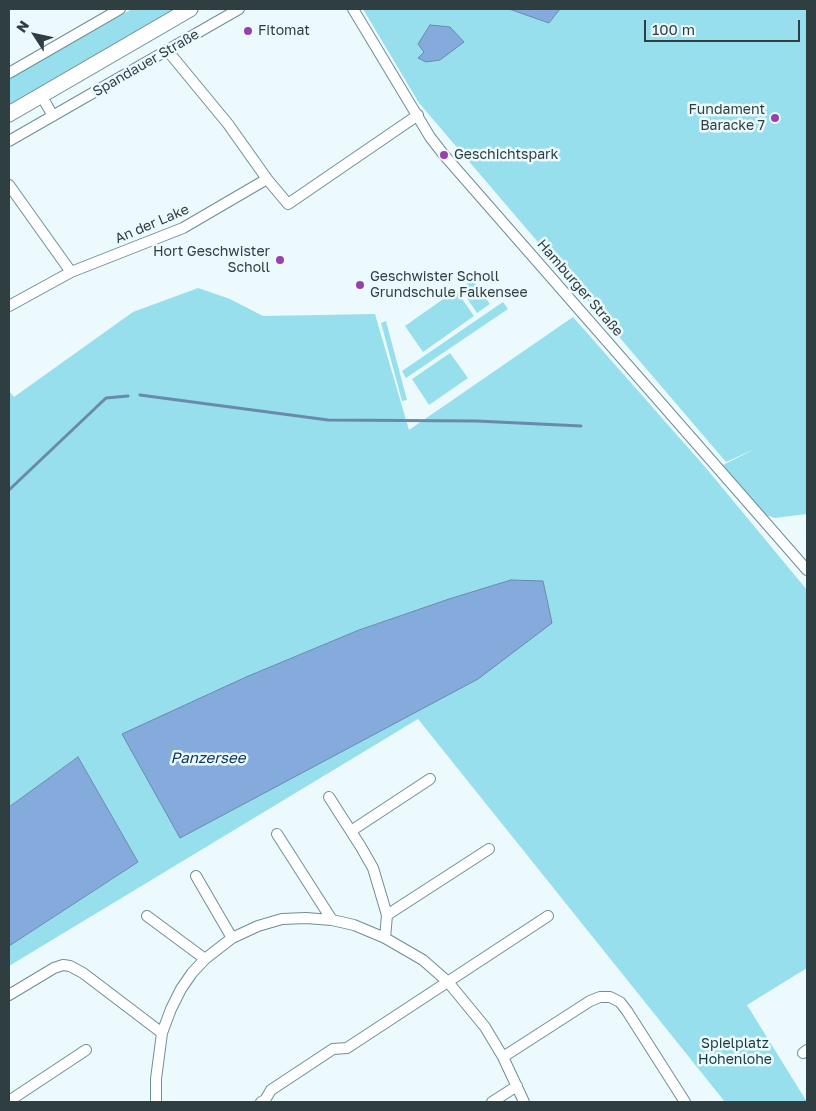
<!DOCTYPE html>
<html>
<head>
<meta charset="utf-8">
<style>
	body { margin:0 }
	#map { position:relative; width:816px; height:1111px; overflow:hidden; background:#ecfafd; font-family:"Golos Text",sans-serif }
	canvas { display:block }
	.frame { position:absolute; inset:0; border:10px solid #2f3e40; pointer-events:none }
	.north { position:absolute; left:10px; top:10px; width:50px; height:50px; -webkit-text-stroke:4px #ecfafd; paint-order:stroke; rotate:305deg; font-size:14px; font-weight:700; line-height:20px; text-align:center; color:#2f3e40 }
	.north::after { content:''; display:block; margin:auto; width:18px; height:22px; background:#2f3e40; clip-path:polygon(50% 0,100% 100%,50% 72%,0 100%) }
	.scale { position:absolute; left:644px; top:20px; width:156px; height:22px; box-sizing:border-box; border:2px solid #2f3e40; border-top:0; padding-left:6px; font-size:15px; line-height:18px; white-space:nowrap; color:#2f3e40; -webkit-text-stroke:4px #ecfafd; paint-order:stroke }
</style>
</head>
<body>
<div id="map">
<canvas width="816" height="1111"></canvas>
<div class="frame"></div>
<div class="north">N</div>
<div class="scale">100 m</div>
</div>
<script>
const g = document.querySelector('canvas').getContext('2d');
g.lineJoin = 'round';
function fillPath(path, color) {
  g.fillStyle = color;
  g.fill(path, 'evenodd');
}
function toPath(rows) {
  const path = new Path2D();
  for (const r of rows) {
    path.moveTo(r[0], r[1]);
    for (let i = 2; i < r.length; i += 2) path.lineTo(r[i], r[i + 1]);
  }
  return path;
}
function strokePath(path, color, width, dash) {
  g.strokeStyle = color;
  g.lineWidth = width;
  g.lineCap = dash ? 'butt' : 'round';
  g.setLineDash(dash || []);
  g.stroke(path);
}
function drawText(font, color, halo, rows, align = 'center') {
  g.font = font + ' "Golos Text",sans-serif';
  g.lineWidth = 5;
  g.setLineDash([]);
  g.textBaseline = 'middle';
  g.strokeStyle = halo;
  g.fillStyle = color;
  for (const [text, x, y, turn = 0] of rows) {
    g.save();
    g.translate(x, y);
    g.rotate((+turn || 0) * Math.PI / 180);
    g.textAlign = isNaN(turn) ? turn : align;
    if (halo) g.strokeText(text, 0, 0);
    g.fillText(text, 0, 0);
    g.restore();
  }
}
const green = toPath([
	[132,9,177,9,9,107,9,79],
	[363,9,509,9,549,23,560,9,807,9,807,514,775,518,765,515,757,508,723,465,755,449,726,462,419,103],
	[473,280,490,304,477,313,460,288],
	[198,288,230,299,263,316,375,314,409,430,573,317,706,468,807,590,807,968,747,1005,807,1102,725,1102,418,719,9,966,9,946,138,862,78,757,9,807,9,391,14,397,133,312],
	[511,581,543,581,122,735,246,677,359,630,449,599],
	[456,290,474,316,423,352,405,326],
	[503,302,508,309,406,378,402,371],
	[386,321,407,400,402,401,381,323],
	[450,353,468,378,429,405,412,379]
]);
const water = toPath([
	[509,9,560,9,549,23,509,9],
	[430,25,450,27,464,42,440,60,426,62,418,58,424,52,418,44,430,25],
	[511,580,543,581,552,623,478,679,180,838,122,734,246,677,359,630,449,599,511,580],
	[78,757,138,862,9,946,9,807,78,757]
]);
const stream = toPath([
	[140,395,328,420,477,421,581,426],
	[9,490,106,398,128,396]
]);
const street = toPath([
	[353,9,430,137,444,155,807,570],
	[167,50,228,124,267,179,288,204,418,115],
	[9,73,120,9],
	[41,95,53,116],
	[9,141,239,9],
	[9,185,71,272],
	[9,306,71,272,183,228,267,179],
	[329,797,361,847,373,868,387,915,385,938],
	[351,831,430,779],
	[277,834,332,920],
	[196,876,232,938],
	[387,915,489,849],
	[147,916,205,959],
	[9,995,54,968,63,965,70,966,83,973,162,1033],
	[803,1053,807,1050],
	[503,1057,590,1001,600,997,610,997,620,1002,627,1011,685,1102],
	[9,1101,86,1050],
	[156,1102,156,1079,162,1033,171,1009,181,989,192,973,205,959,232,938,258,926,282,919,306,918,332,920,354,925,385,938,423,960,448,982,485,1027,503,1057,524,1102],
	[261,1102,265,1100,271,1090,333,1049,347,1048,548,916],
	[492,1102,517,1086]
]);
const secondary = toPath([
	[9,114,190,9]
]);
const markers = [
	[248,31,5,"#9840ad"],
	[775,118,5,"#9840ad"],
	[444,155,5,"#9840ad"],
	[280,260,5,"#9840ad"],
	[360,285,5,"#9840ad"]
];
const poiNames = [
	["Fitomat",258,31],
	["Fundament",765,110,"right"],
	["Baracke 7",765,126,"right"],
	["Geschichtspark",454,155],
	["Hort Geschwister",270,252,"right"],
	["Scholl",270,268,"right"],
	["Geschwister Scholl",370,277],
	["Grundschule Falkensee",370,293]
];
const streetNames = [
	["Spandauer Straße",146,63,-30],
	["An der Lake",152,224,-23],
	["Hamburger Straße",580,288,49]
];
const parkNames = [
	["Spielplatz",735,1044],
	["Hohenlohe",735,1060]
];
const waterNames = [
	["Panzersee",208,758]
];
fillPath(green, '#97dfed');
fillPath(water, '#84abdb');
strokePath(water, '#6a8aac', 1);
strokePath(stream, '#6a8aac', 3);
strokePath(street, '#6d8f96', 12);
strokePath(secondary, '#6d8f96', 17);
strokePath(street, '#fff', 10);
strokePath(secondary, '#fff', 15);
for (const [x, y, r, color] of markers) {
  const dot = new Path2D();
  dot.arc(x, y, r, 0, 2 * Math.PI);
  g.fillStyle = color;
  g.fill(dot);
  strokePath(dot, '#ecfafd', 2);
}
drawText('14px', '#2f3e40', '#ecfafd', poiNames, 'left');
drawText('14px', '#2f3e40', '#ecfafd', streetNames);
drawText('14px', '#133a41', '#ecfafd', parkNames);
drawText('italic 15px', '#0d3562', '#ecfafd', waterNames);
</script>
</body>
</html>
